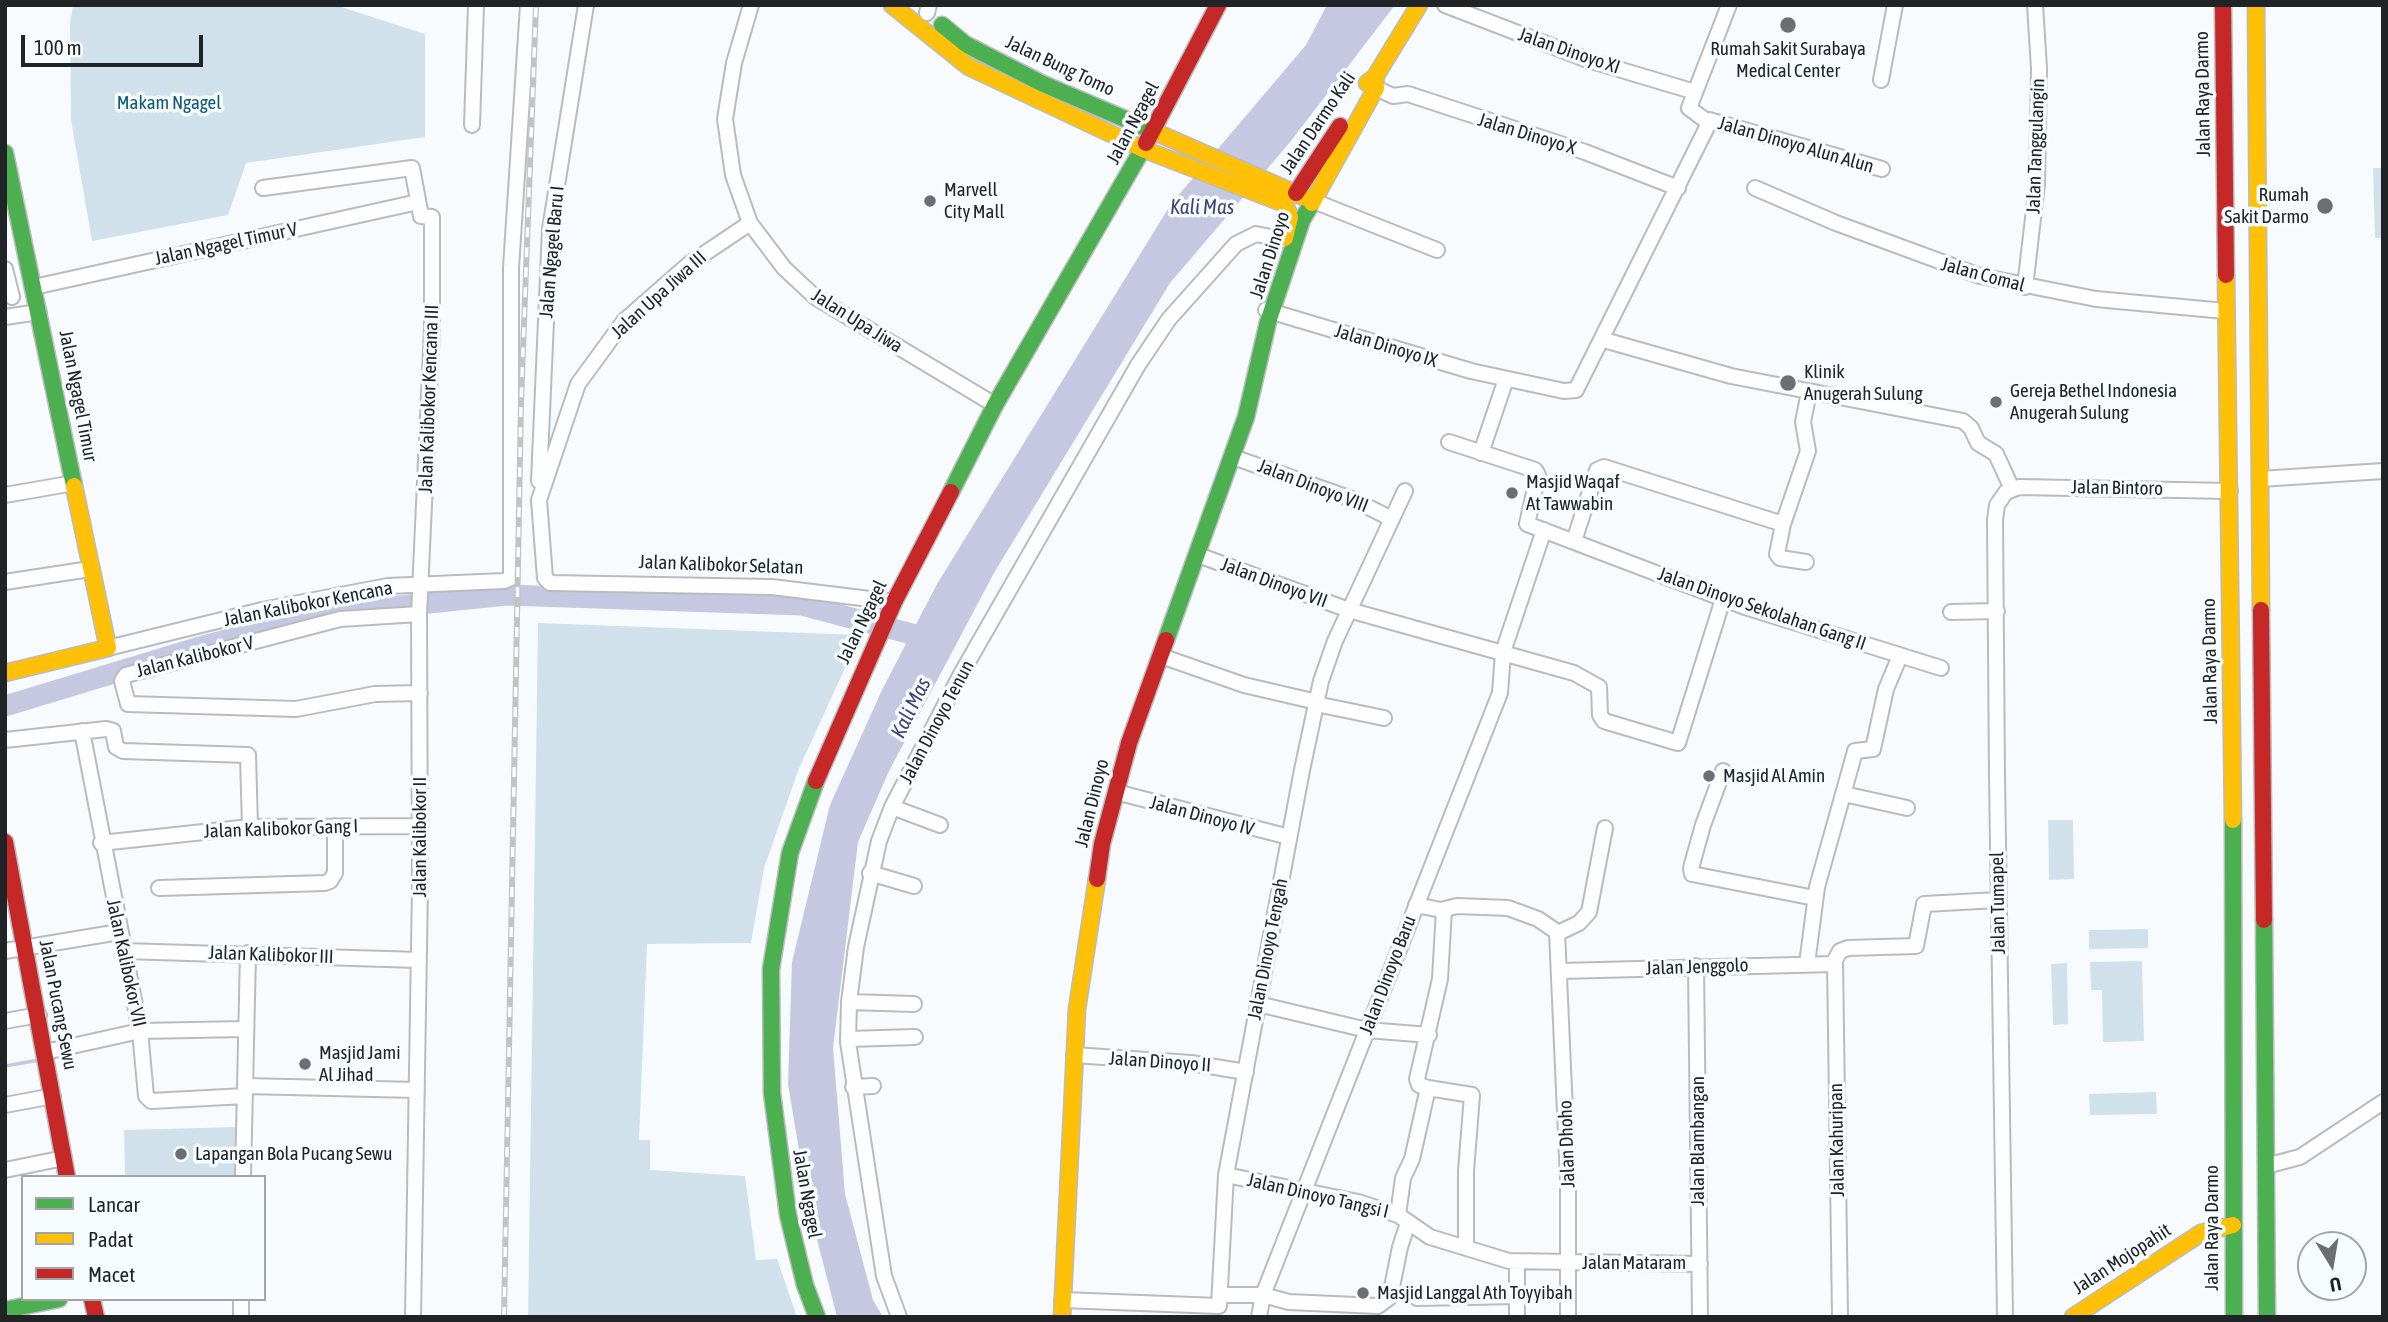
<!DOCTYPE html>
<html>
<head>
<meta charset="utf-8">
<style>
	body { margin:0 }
	#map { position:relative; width:2388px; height:1322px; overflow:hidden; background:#f8fbfd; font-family:"Asap Condensed",sans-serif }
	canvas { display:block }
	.frame { position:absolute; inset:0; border:7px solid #202426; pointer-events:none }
	.legend { position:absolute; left:21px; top:1175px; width:245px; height:126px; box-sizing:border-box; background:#f6fcff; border:2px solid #a0a6a8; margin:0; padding:9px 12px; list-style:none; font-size:21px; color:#202426 }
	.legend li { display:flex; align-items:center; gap:14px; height:35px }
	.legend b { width:35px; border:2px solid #a0a6a8 }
	.north { position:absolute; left:2297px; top:1231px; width:70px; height:70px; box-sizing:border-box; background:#f6fcff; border:2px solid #a0a6a8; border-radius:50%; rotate:169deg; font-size:19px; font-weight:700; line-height:28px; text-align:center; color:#202426 }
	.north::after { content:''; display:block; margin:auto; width:24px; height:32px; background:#6c6f71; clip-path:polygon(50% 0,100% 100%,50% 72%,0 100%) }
	.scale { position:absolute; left:21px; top:35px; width:182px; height:32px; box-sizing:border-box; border:4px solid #202426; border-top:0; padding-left:9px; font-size:21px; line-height:24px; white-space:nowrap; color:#202426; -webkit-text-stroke:5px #f6fcff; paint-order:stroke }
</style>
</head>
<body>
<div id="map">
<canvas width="2388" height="1322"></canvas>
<div class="frame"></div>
<ul class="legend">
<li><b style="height:9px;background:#4caf50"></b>Lancar</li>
<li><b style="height:9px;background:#ffc107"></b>Padat</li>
<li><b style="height:9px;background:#c62828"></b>Macet</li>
</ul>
<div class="north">U</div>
<div class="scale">100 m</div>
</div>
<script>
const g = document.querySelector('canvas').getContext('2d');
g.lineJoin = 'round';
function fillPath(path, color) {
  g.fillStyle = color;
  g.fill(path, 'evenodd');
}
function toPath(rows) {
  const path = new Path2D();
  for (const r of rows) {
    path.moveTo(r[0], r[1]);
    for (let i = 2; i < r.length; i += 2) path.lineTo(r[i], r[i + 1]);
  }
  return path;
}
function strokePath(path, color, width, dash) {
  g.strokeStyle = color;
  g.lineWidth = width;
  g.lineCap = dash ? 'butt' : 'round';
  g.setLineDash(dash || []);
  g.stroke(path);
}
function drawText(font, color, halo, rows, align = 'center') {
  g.font = font + ' "Asap Condensed",sans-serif';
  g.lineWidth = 7;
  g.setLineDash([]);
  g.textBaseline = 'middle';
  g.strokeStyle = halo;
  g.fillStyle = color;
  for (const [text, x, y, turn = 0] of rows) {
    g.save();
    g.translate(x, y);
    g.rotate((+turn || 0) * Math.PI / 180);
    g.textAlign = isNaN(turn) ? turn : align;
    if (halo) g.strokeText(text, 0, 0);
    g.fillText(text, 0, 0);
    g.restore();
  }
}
const green = toPath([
	[73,5,335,5,425,34,425,137,246,163,228,215,92,241,71,120,70,24],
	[2373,168,2383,168,2383,238,2375,238],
	[538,623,860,635,798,771,764,868,751,943,647,944,639,1140,650,1140,650,1170,745,1176,756,1260,777,1259,797,1317,528,1317],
	[2048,820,2073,820,2074,879,2049,880],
	[2148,929,2148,948,2089,949,2089,930],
	[2142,961,2144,1041,2103,1042,2102,990,2091,990,2090,962],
	[2067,963,2068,1024,2053,1025,2051,964],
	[2156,1092,2157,1114,2090,1115,2089,1094],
	[238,1127,237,1177,125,1177,124,1130]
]);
const water = toPath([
	[1327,5,1395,5,1291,141,1170,283,994,573,889,771,858,842,833,1048,845,1194,873,1300,883,1317,837,1317,808,1204,788,1084,792,962,830,805,882,690,937,584,1171,204,1306,45]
]);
const stream = toPath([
	[50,1058,121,1042],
	[5,1066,39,1060]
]);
const river = toPath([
	[5,706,203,646,332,613,507,595,802,605,938,641]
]);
const street = toPath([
	[751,5,734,63,725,119,733,175,750,223,784,268,815,297,995,405],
	[1445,5,1588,60,1695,92],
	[927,13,929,5],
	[1881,80,1895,5],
	[1369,85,1393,96,1408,94,1585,152,1678,188],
	[1709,120,1882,169],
	[472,125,476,5],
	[263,188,412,168,421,216,432,217,432,329,419,614,420,886,413,1317],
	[1755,188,1836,223,1980,276,2096,299,2225,311],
	[1311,200,1437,250],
	[750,223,689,264,624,321,578,384,539,500,545,578,550,583,772,587,894,602],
	[5,269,12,297],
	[34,287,418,202],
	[2025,287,2037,184,2039,68,2035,5],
	[1266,310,1471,371,1564,391,1576,390,1709,123,1689,108,1729,5],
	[5,317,39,312],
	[1604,340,1731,376,1963,421,1971,428,1978,443,1996,454,2012,489],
	[1449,442,1535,470,1538,475,1527,524,1745,607,1941,668],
	[1481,453,1506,379],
	[1233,457,1352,499,1392,519],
	[2260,479,2383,471],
	[539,481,550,229,586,5],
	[5,495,74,483],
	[1574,541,1597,470,1604,467,1783,524],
	[1198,555,1349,610,1574,673,1599,687,1600,715,1604,721,1678,743,1723,599],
	[1806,562,1780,558,1777,554,1783,524,1808,451,1803,422,1809,392],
	[5,582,90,569],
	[1951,612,1997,611],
	[419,614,340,619,126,675,122,681,128,704,296,709,375,694,420,693],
	[108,648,262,610,388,586,504,581,511,578,511,268,528,5],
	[1161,656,1244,685,1317,702],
	[1316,704,1384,718],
	[82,731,140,1031,146,1096,151,1101,245,1096],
	[5,740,106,729,113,731,116,747,123,751,248,755,250,827],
	[1723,771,1703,825,1691,868,1692,874,1815,898],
	[1116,792,1289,837],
	[1844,794,1907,808],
	[892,807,940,825],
	[101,843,250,827,420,826],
	[870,873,914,886],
	[159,888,325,883,330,881,335,873,335,826],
	[1416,905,1441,910,1457,906,1508,908,1538,919,1557,932,1568,1180,1568,1317],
	[1558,933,1579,923,1589,912,1605,828],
	[5,951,119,932],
	[123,951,419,960],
	[1807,964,1817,887,1854,755,1855,751,1873,749,1886,689,1900,656],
	[1696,966,1700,1317],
	[1560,971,1834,964],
	[849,1002,914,1004],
	[1258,1004,1367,1030,1429,1035],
	[5,1021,39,1015],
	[848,1039,915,1037],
	[45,1052,140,1031,244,1029],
	[1074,1055,1191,1063,1246,1072],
	[245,1086,416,1090],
	[853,1087,873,1086],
	[1428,1088,1472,1095,1466,1171,1466,1246],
	[5,1105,53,1096],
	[2266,1166,2300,1157,2383,1102],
	[5,1170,64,1158],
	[1226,1175,1358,1202,1398,1215,1430,1237,1509,1261,1700,1264],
	[243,1177,248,953],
	[1398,1215,1403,1178,1412,1159,1428,1088,1419,1085,1417,1079,1440,979,1444,910],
	[1221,1295,1263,1295,1289,1302,1378,1306,1390,1297,1400,1247,1408,1223],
	[1417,1298,1517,1296],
	[1062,1300,1219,1306,1226,1175,1302,770,1321,681,1335,641,1405,491],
	[241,1317,241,1299],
	[899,1317,884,1276,848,1042,849,1002,856,947,879,841,892,807,961,674,1138,365,1169,319,1236,244,1256,234,1285,240],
	[1259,1317,1263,1295,1500,693,1503,652,1544,530],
	[1517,1317,1517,1262],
	[1840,1317,1835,960,1840,951,1848,948,1916,946,1924,904,1998,900],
	[2005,1317,1997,776,1995,520,1997,505,2006,492,2019,487,2230,491]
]);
const fast = toPath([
	[942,25,965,44,1041,83,1153,131],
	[5,153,74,486],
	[951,492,995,405,1146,143],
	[1166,640,1246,417,1268,322,1302,220,1312,203],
	[816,781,790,853,771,969,772,1093,788,1215,805,1285,817,1317],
	[2233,820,2234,1317],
	[2264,920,2267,1317],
	[5,1310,59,1299]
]);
const slow = toPath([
	[892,5,969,67,1143,149],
	[2256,5,2261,610],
	[1367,83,1375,77,1419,5],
	[1153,131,1306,198],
	[1143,149,1285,204,1290,217,1285,238],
	[1312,203,1376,88,1375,77],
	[2226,275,2233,820],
	[5,673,108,648,74,486],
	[1062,1317,1077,1009,1097,879],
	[2073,1317,2201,1233,2233,1225]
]);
const jam = toPath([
	[2223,5,2226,275],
	[1146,143,1218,5],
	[1296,193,1340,126],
	[2261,610,2264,920],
	[816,781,894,602,951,492],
	[5,842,67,1177],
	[1097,879,1102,844,1129,743,1166,640],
	[92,1299,96,1317]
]);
const rail = toPath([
	[504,1317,521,403,536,5]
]);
const markers = [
	[1788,25,9,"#6c6f71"],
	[930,201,7,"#6c6f71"],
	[2325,206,9,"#6c6f71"],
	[1788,383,9,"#6c6f71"],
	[1996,402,7,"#6c6f71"],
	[1512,493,7,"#6c6f71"],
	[1709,776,7,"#6c6f71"],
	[305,1064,7,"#6c6f71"],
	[181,1154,7,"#6c6f71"],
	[1363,1293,7,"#6c6f71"]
];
const poiNames = [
	["Rumah Sakit Surabaya",1788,49,"center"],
	["Medical Center",1788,71,"center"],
	["Marvell",944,190],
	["City Mall",944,212],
	["Rumah",2309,195,"right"],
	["Sakit Darmo",2309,217,"right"],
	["Klinik",1804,372],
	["Anugerah Sulung",1804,394],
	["Gereja Bethel Indonesia",2010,391],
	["Anugerah Sulung",2010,413],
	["Masjid Waqaf",1526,482],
	["At Tawwabin",1526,504],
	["Masjid Al Amin",1723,776],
	["Masjid Jami",319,1053],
	["Al Jihad",319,1075],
	["Lapangan Bola Pucang Sewu",195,1154],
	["Masjid Langgal Ath Toyyibah",1377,1293]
];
const streetNames = [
	["Jalan Dinoyo XI",1569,51,19],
	["Jalan Bung Tomo",1060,66,25],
	["Jalan Raya Darmo",2203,94,-91],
	["Jalan Ngagel",1133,123,-62],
	["Jalan Darmo Kali",1318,123,-56],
	["Jalan Dinoyo X",1527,134,17],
	["Jalan Dinoyo Alun Alun",1796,145,16],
	["Jalan Tanggulangin",2036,146,-88],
	["Jalan Ngagel Timur V",226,244,-12],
	["Jalan Ngagel Baru I",552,252,-85],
	["Jalan Dinoyo",1270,255,-72],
	["Jalan Comal",1983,275,15],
	["Jalan Upa Jiwa III",659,295,-42],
	["Jalan Upa Jiwa",857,321,32],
	["Jalan Dinoyo IX",1386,346,17],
	["Jalan Ngagel Timur",78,396,79],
	["Jalan Kalibokor Kencana III",429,399,-88],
	["Jalan Dinoyo VIII",1313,486,21],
	["Jalan Bintoro",2117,488,1],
	["Jalan Kalibokor Selatan",721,565,2],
	["Jalan Dinoyo VII",1274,583,20],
	["Jalan Kalibokor Kencana",308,604,-11],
	["Jalan Dinoyo Sekolahan Gang II",1762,609,19],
	["Jalan Ngagel",862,622,-64],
	["Jalan Kalibokor V",195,657,-14],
	["Jalan Raya Darmo",2210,661,-91],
	["Jalan Dinoyo Tenun",937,722,-62],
	["Jalan Dinoyo",1092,803,-76],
	["Jalan Dinoyo IV",1202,816,15],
	["Jalan Kalibokor Gang I",281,829,-2],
	["Jalan Kalibokor II",420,837,-90],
	["Jalan Tumapel",1998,903,-91],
	["Jalan Dinoyo Tengah",1268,949,-79],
	["Jalan Kalibokor III",271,955,2],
	["Jalan Kalibokor VII",126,963,78],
	["Jalan Jenggolo",1697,967,-2],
	["Jalan Dinoyo Baru",1388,975,-69],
	["Jalan Pucang Sewu",58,1005,79],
	["Jalan Dinoyo II",1160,1062,4],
	["Jalan Kahuripan",1837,1140,-91],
	["Jalan Blambangan",1698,1141,-90],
	["Jalan Dhoho",1567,1144,-92],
	["Jalan Ngagel",807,1194,80],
	["Jalan Dinoyo Tangsi I",1318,1196,13],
	["Jalan Raya Darmo",2212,1228,-90],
	["Jalan Mojopahit",2122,1259,-33],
	["Jalan Mataram",1634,1263]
];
const parkNames = [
	["Makam Ngagel",169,103]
];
const waterNames = [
	["Kali Mas",1202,207],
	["Kali Mas",911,708,-64]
];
fillPath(green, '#d0e1eb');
fillPath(water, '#c6c8e2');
strokePath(stream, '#c6c8e2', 3.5);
strokePath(river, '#c6c8e2', 21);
strokePath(street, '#b9bcbe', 18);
strokePath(fast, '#b9bcbe', 19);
strokePath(slow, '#b9bcbe', 19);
strokePath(jam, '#b9bcbe', 19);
strokePath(street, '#fefeff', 14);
strokePath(fast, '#4caf50', 16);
strokePath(slow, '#ffc107', 16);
strokePath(jam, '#c62828', 16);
strokePath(rail, '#c2c4c4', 6);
strokePath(rail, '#f6fcff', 3.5, [10]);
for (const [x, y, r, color] of markers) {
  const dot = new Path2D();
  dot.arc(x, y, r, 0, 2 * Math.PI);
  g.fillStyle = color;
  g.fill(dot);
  strokePath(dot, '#f6fcff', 2.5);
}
drawText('19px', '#202426', '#f6fcff', poiNames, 'left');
drawText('19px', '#202426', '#f6fcff', streetNames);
drawText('19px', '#0f5877', '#f6fcff', parkNames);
drawText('italic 21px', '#424173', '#f6fcff', waterNames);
</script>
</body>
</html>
